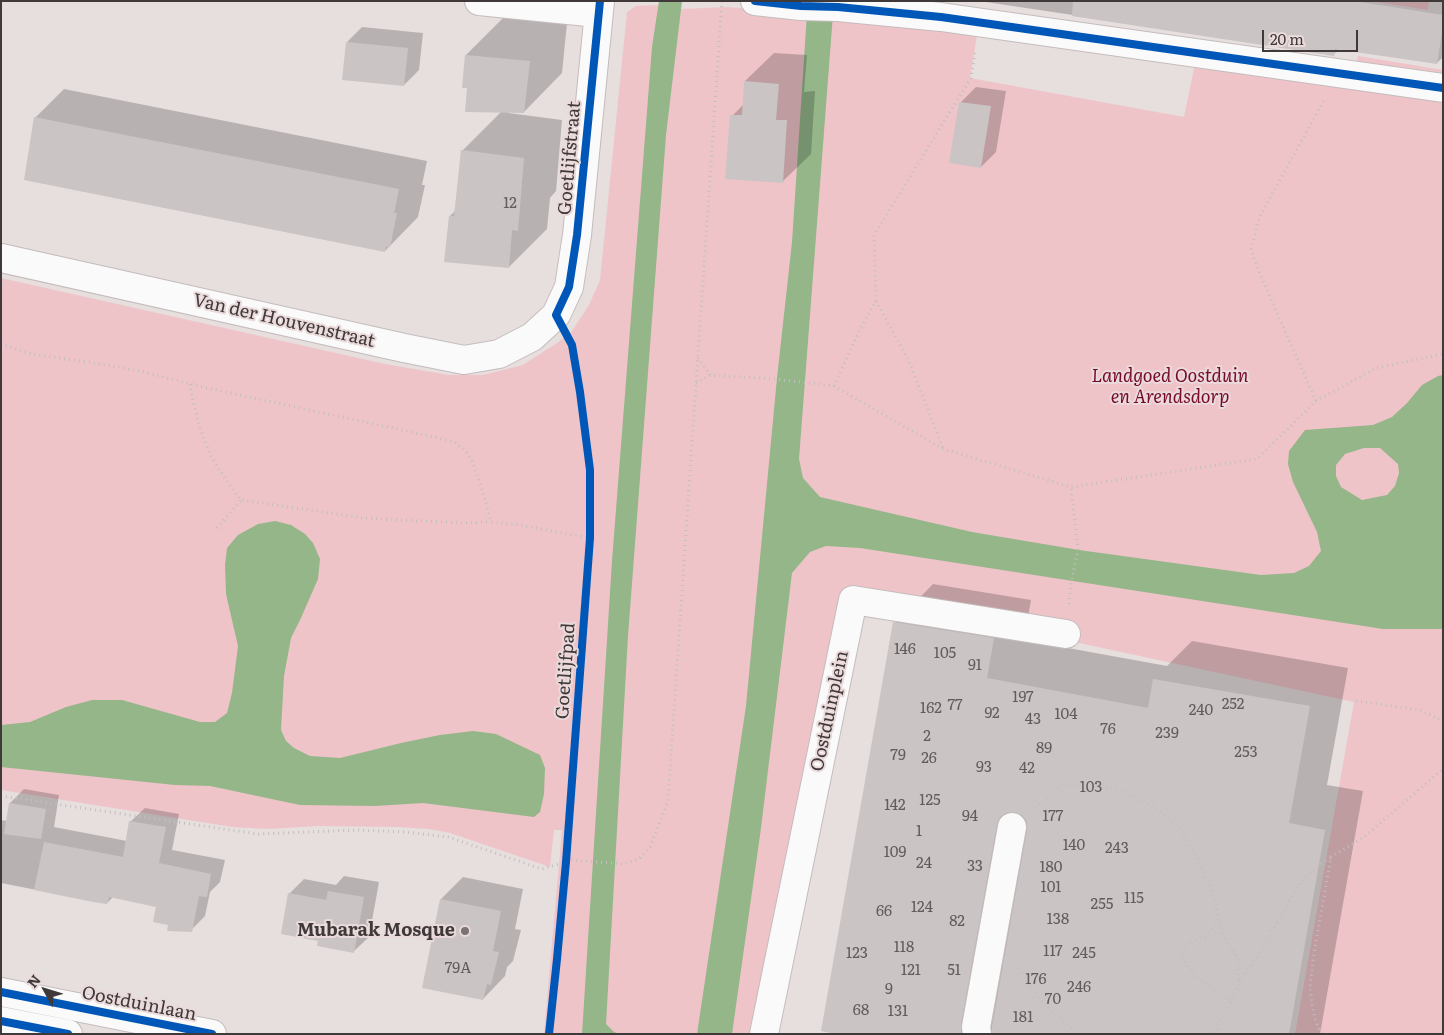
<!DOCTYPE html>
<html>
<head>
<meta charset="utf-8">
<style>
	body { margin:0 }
	#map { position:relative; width:1444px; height:1035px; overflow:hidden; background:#e7dede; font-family:Literata,serif }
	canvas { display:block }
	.frame { position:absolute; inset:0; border:2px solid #3f3939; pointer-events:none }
	.north { position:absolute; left:20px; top:965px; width:50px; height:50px; -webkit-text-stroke:4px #ebdadb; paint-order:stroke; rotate:309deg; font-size:14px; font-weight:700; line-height:20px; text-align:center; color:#3f3939 }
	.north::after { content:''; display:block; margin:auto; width:18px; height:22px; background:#3f3939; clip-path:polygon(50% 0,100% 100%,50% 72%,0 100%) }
	.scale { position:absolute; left:1262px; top:30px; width:96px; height:22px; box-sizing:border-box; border:2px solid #3f3939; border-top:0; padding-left:6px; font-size:15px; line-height:18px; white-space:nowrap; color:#3f3939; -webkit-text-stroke:4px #ebdadb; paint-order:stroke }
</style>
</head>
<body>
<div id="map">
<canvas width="1444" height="1035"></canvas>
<div class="frame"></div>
<div class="north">N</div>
<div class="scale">20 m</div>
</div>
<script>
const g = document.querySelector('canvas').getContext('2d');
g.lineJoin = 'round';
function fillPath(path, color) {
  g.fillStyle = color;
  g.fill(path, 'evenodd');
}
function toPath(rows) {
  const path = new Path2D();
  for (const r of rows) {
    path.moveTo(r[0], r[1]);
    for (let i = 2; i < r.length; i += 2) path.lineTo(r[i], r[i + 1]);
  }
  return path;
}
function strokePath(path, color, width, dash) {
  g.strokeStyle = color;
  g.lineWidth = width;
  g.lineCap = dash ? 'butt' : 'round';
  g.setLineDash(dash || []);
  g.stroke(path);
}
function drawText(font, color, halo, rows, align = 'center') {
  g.font = font + ' Literata,serif';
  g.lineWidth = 4;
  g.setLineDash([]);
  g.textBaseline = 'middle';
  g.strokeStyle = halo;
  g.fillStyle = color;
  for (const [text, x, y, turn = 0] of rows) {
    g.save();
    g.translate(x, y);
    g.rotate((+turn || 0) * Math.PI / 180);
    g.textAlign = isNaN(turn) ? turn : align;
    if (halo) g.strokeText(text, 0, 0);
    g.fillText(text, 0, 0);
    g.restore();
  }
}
const green = toPath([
	[831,1,941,1,941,17,979,23,970,78,1184,117,1197,54,1354,75,1358,56,1443,70,1443,1034,1295,1034,1354,702,851,594,758,1034,544,1034,562,830,554,830,550,867,450,833,429,829,397,827,318,826,269,829,232,827,1,790,1,278,385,364,449,375,483,375,523,365,557,343,572,331,589,305,600,280,627,12,636,6,658,5,680,9,727,7,807,13],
	[1370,1,1429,1,1428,10]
]);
const water = toPath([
	[659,1,682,1,666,135,628,636,606,1024,614,1032,620,1034,582,1034,612,561,652,47],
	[807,13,833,14,799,459,803,478,820,497,972,532,1079,550,1261,575,1294,573,1309,566,1321,551,1317,532,1293,482,1288,464,1289,451,1305,430,1373,425,1392,417,1407,403,1422,385,1438,376,1443,375,1443,629,1383,629,860,548,826,546,810,552,792,573,761,828,732,1034,697,1034,746,706,777,378,792,242],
	[1364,448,1380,448,1398,464,1399,473,1395,486,1387,495,1362,500,1341,487,1336,476,1336,465,1345,454],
	[275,521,291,525,305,534,313,543,320,559,318,579,300,620,291,638,284,676,281,730,286,741,294,748,310,756,340,758,401,743,440,735,473,731,496,734,540,755,545,768,544,794,540,812,534,817,423,803,375,806,300,805,210,786,175,785,1,767,1,725,30,722,66,707,92,700,122,700,200,722,215,722,227,713,232,693,238,646,226,594,225,565,227,548,238,535,258,524]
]);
const shadow = toPath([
	[979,1,1443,1,1443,57,1437,63,1340,48,1334,54],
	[504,17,567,23,562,73,524,112,508,111,508,113,562,120,556,191,550,198,547,229,509,267,450,216,456,210,462,151,502,111,469,87,466,55],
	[362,27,423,33,419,70,404,85,347,42],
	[774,53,807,55,804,92,815,91,811,154,782,182,732,116,744,104,745,81],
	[976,87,1006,91,996,152,981,167,951,162,961,102],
	[64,89,427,161,422,185,425,185,418,217,385,251,26,179,36,117],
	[933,584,1031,600,1024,640,1167,666,1192,641,1348,668,1327,785,1363,791,1320,1034,843,1034,895,623],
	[24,789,59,795,54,827,127,841,130,822,145,808,179,814,172,850,225,860,220,882,210,892,205,916,191,930,169,924,158,906,113,897,107,903,93,901,1,883,1,820,7,821,10,803],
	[344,876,379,882,369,937,353,952,320,940,289,894,304,879,336,885],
	[463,877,523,889,515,929,521,930,513,961,507,967,505,976,483,999,441,899]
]);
const building = toPath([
	[1073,1,1354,1,1443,15,1443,26,1437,64,1335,49,1334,56,1072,16],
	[346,42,408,48,404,86,342,80],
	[465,55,530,61,524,113,465,112,467,88,462,88],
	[744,81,779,84,776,120,787,120,783,183,725,179,730,115,742,115],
	[959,102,991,106,981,168,949,163],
	[34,117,399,189,394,213,397,213,390,247,386,247,385,252,24,180],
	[461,150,524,158,518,231,512,230,509,268,444,262,449,216,454,216],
	[893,622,994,638,987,678,1148,708,1153,679,1310,706,1289,823,1325,830,1289,1034,992,1034,992,1027,1027,830,1027,822,1022,815,1014,812,1006,813,1000,817,997,824,961,1024,961,1034,836,1034,821,1031],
	[9,803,46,809,41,839,4,834],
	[129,821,166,827,159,863,211,874,207,897,199,896,192,932,167,931,168,925,153,922,156,907,109,897,107,904,93,902,34,890,44,842,123,857],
	[328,891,364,897,354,953,317,946,318,941,281,934,288,893,326,900],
	[440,899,501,911,493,951,499,952,491,985,487,984,483,1000,422,988]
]);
const path = toPath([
	[876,301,908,359,943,448],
	[1,344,32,354,107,365,144,372,207,388,439,438,454,442,465,450,472,461,483,492,491,522,520,525,590,538],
	[698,358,710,375,775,379,834,386,860,329,876,301,874,235,971,78,975,53],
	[696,383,710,375],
	[190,384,193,401,200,428,210,454,224,477,241,500,364,518,460,523,491,522],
	[834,386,943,449,1071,487,1257,459,1316,401,1376,368,1443,354],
	[1316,401,1263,281,1251,250,1260,216,1324,100],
	[217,528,241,500],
	[1069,604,1071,583,1078,549,1071,487],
	[1356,701,1420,710,1443,721],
	[1,796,258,834,358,830,406,832,448,837,542,869,572,860,625,864,640,858,650,847,668,801,722,1],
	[1035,808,1062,785,1096,784,1122,791,1154,807,1179,828,1197,857,1214,896,1219,921,1226,940,1238,958,1239,983,1229,1007,1215,1031,1211,1034],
	[1219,921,1205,936,1186,945,1181,955,1188,967,1197,977,1231,1002],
	[1018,968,1038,997,1068,1026,1080,1034],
	[1239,982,1259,954,1301,881,1322,863,1331,858],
	[937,1034,938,1031],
	[1321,1034,1315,1019,1312,1004,1310,988,1314,953,1331,857,1364,837,1443,769]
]);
const minor = toPath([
	[479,1,598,13],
	[755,1,801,6,838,7,941,17,1443,88],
	[1,258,404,348,464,360,499,354,532,337,556,315,569,287,577,235,600,1],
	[1,992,212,1034],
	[1,1021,68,1034],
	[764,1034,853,600,1066,634],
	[977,1034,976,1027,1012,827]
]);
const cycleway = toPath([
	[755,1,801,6,838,7,941,17,1443,88],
	[1,992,212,1034],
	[1,1021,68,1034],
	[549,1034,557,959,566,862,590,538,590,470,580,392,572,345,556,315,569,287,577,235,600,1]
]);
const markers = [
	[465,931,5,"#7a7373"]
];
const numberNames = [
	["12",510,204],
	["146",905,650],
	["105",945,654],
	["91",975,666],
	["197",1023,698],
	["252",1233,705],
	["77",955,706],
	["162",931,709],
	["240",1201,711],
	["92",992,714],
	["104",1066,715],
	["43",1033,720],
	["76",1108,730],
	["239",1167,734],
	["2",927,737],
	["89",1044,749],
	["253",1246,753],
	["79",898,756],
	["26",929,759],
	["93",984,768],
	["42",1027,769],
	["103",1091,788],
	["125",930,801],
	["142",895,806],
	["94",970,817],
	["177",1053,817],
	["1",919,832],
	["140",1074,846],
	["243",1117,849],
	["109",895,853],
	["24",924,864],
	["33",975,867],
	["180",1051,868],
	["101",1051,888],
	["115",1134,899],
	["255",1102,905],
	["124",922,908],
	["66",884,912],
	["138",1058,920],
	["82",957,922],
	["118",904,948],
	["117",1053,952],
	["123",857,954],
	["245",1084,954],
	["79A",458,969],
	["121",911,971],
	["51",954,971],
	["176",1036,980],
	["246",1079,988],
	["9",889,990],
	["70",1053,1000],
	["68",861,1011],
	["131",898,1012],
	["181",1023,1018]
];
const streetNames = [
	["Goetlijfstraat",570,158,-85],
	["Van der Houvenstraat",284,321,13],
	["Goetlijfpad",566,671,-86],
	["Oostduinplein",830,711,-78],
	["Oostduinlaan",139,1004,11]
];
const parkNames = [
	["Landgoed Oostduin",1170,377],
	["en Arendsdorp",1170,398]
];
const poiNames = [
	["Mubarak Mosque",455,931]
];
fillPath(green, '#eec4c9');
fillPath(water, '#94b689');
fillPath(shadow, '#0003');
fillPath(building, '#cbc4c4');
strokePath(minor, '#c4bcbd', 30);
strokePath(path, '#c2bfbf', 3, [1, 4]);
strokePath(minor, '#fbfafa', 28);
strokePath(cycleway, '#0057b8', 8);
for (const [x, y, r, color] of markers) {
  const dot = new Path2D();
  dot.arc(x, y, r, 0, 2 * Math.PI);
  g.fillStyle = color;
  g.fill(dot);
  strokePath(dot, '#ebdadb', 2);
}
drawText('15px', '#625c5c', null, numberNames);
drawText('18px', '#3f3939', '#ebdadb', streetNames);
drawText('italic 18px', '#760a2c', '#ebdadb', parkNames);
drawText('bold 18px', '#3f3939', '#ebdadb', poiNames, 'right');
</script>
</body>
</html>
